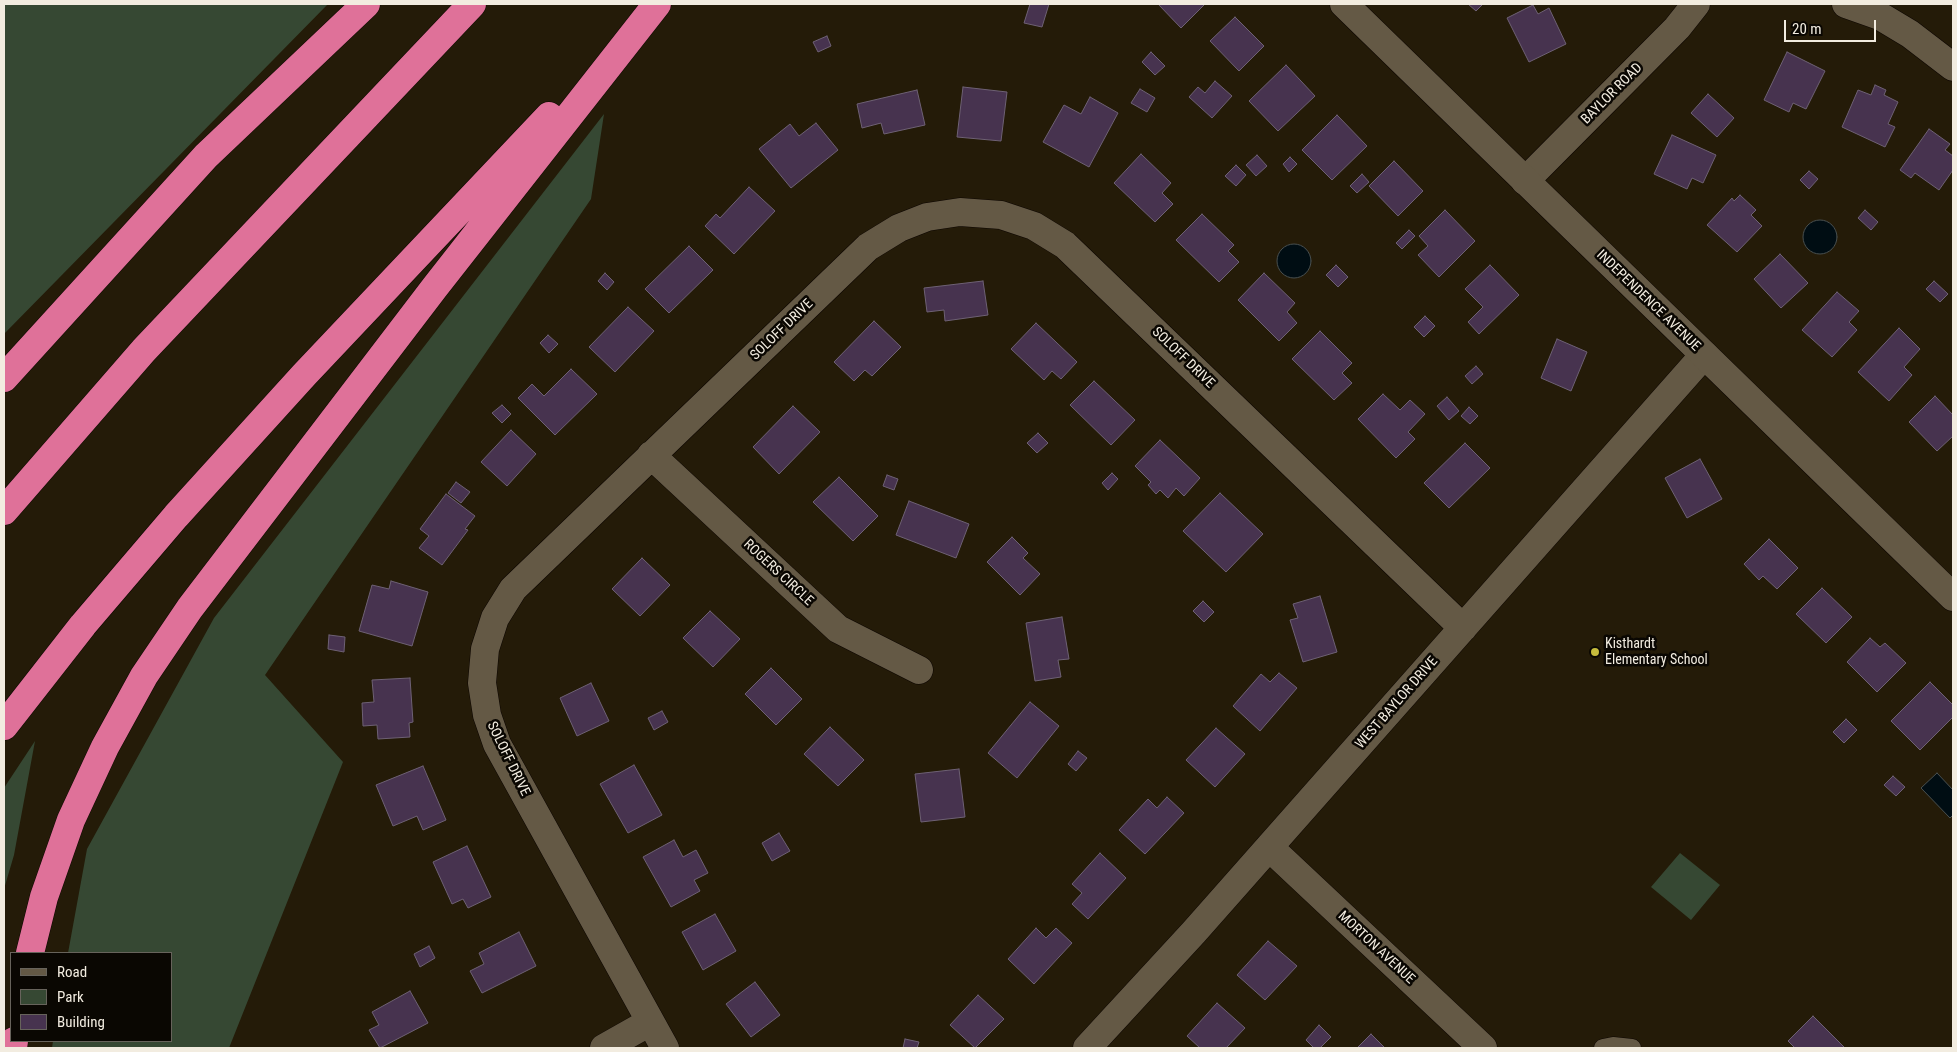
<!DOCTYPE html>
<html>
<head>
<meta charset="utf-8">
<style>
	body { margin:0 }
	#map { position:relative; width:1957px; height:1052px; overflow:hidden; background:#241b08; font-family:"Roboto Condensed",sans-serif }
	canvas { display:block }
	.frame { position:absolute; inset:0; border:5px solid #f2ece0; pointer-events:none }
	.legend { position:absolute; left:10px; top:952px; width:162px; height:90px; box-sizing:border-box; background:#0a0702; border:1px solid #67635b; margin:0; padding:6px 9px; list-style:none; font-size:15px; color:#f2ece0 }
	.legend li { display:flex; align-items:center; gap:10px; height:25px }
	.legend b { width:25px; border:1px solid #67635b }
	.scale { position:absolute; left:1784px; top:20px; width:92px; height:22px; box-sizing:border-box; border:2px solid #f2ece0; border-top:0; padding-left:6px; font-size:15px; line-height:18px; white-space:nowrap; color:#f2ece0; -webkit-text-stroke:4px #0a0702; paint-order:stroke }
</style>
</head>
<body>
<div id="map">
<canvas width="1957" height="1052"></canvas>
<div class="frame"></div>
<ul class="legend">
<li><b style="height:6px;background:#645945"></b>Road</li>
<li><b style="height:14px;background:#364833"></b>Park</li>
<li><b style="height:14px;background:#47334f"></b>Building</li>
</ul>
<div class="scale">20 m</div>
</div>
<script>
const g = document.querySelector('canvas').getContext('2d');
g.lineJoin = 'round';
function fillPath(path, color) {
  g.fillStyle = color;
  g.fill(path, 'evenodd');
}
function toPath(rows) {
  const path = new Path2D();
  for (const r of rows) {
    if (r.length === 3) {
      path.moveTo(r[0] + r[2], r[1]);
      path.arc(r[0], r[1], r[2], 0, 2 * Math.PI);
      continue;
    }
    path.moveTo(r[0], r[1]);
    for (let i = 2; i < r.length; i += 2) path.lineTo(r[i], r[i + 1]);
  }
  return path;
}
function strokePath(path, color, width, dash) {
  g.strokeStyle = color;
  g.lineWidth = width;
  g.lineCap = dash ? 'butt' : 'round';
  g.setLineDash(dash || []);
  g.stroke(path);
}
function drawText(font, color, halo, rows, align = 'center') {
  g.font = font + ' "Roboto Condensed",sans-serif';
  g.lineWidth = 5;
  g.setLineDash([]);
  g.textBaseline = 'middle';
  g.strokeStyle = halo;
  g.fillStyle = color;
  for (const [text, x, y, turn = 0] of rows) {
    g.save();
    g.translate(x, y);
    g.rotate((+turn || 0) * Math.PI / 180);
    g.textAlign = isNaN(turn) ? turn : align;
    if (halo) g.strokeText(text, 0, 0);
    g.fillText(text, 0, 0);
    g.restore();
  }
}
const green = toPath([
	[4,4,328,4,4,334],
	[604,114,591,199,265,675,343,762,229,1048,52,1048,53,1041,171,1041,171,953,68,953,87,849,214,618],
	[35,741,14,855,4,889,4,788],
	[1680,853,1720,885,1691,920,1651,887]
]);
const water = toPath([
	[1820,237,17],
	[1294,261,17],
	[1937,773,1953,790,1953,815,1950,818,1921,788,1937,773]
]);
const building = toPath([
	[1030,4,1049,4,1042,27,1024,23,1030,4],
	[1158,4,1205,4,1181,28,1158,4],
	[1468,4,1483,4,1476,11,1468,4],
	[1533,5,1538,14,1549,8,1566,44,1529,62,1507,18,1533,5],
	[1235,17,1264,46,1239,71,1210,41,1235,17],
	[827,36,831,46,818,52,813,42,827,36],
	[1151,52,1165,66,1155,75,1142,62,1151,52],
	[1787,52,1825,71,1806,109,1793,103,1789,112,1764,100,1787,52],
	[1286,65,1315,96,1278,131,1249,101,1286,65],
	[1215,81,1232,96,1212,118,1189,97,1198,87,1205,93,1215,81],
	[1875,85,1886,90,1884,95,1898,102,1888,124,1895,127,1885,147,1842,127,1858,90,1871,95,1875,85],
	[963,87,1007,92,1001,141,957,137,963,87],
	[1140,89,1155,98,1147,112,1131,103,1140,89],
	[917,90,925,125,884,134,881,123,862,128,857,104,917,90],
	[1708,94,1734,118,1717,137,1691,113,1708,94],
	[1090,97,1118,113,1089,167,1043,142,1064,105,1081,114,1090,97],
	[1337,115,1367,146,1332,180,1302,150,1337,115],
	[816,123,838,150,791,188,759,149,790,124,799,136,816,123],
	[1929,129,1950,144,1945,150,1953,156,1953,170,1939,190,1915,173,1911,178,1900,170,1929,129],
	[1672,135,1716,155,1703,183,1692,178,1687,189,1654,174,1672,135],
	[1141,154,1171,183,1162,193,1173,204,1155,222,1114,183,1141,154],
	[1257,155,1267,166,1256,176,1246,165,1257,155],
	[1290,157,1297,164,1289,172,1283,164,1290,157],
	[1394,161,1423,191,1398,216,1369,186,1394,161],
	[1236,165,1246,175,1236,186,1225,176,1236,165],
	[1809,171,1818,179,1809,189,1800,180,1809,171],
	[1362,174,1369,182,1357,193,1350,186,1362,174],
	[749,187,775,211,734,254,705,226,716,214,720,218,749,187],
	[1740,195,1756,210,1751,215,1762,226,1737,252,1707,225,1732,198,1734,201,1740,195],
	[1445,210,1475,241,1439,277,1418,255,1428,246,1419,236,1445,210],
	[1865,210,1878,222,1871,230,1858,218,1865,210],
	[1202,214,1234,245,1228,251,1239,262,1219,282,1176,240,1202,214],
	[1409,230,1415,236,1402,249,1396,243,1409,230],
	[689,246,713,270,669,313,645,289,689,246],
	[1780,254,1808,283,1781,308,1754,279,1780,254],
	[1336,265,1348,277,1338,287,1326,275,1336,265],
	[1490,265,1519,295,1479,334,1468,322,1483,307,1465,289,1490,265],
	[605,273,614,282,607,290,598,281,605,273],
	[1264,273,1295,303,1287,312,1297,323,1279,341,1238,300,1264,273],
	[983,281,988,315,945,321,944,310,927,312,924,288,983,281],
	[1934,281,1948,294,1940,302,1926,289,1934,281],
	[1837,292,1859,311,1849,322,1857,330,1832,357,1802,330,1837,292],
	[628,307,654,331,615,372,589,347,628,307],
	[1425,316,1435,326,1424,337,1414,327,1425,316],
	[874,321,901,347,872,376,865,370,854,381,834,362,874,321],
	[1036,323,1077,362,1061,379,1052,371,1044,380,1011,349,1036,323],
	[1899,328,1920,349,1904,367,1912,375,1889,401,1858,372,1899,328],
	[1320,331,1352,363,1342,373,1352,383,1334,400,1292,359,1320,331],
	[548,335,558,344,549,353,540,343,548,335],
	[1557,339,1587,352,1571,391,1541,378,1557,339],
	[1476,366,1483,374,1472,384,1465,376,1476,366],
	[571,369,597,394,555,435,518,398,532,384,544,396,571,369],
	[1094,381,1135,420,1111,445,1070,405,1094,381],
	[1383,394,1400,410,1410,400,1425,414,1408,432,1415,439,1396,458,1358,419,1383,394],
	[1935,396,1953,415,1953,436,1937,451,1909,422,1935,396],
	[1447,397,1459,411,1449,420,1437,406,1447,397],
	[502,405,511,414,502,423,492,413,502,405],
	[793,406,820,432,779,474,753,447,793,406],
	[1469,407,1478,416,1470,424,1461,416,1469,407],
	[511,430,536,454,507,486,481,462,511,430],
	[1038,433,1048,443,1037,453,1027,443,1038,433],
	[1160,440,1200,478,1184,496,1176,488,1168,498,1160,490,1156,494,1148,485,1151,482,1135,466,1160,440],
	[1465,443,1490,468,1449,508,1424,483,1465,443],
	[1700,459,1722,499,1687,518,1665,478,1700,459],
	[1112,473,1118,479,1108,490,1102,483,1112,473],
	[887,475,898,479,894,490,883,486,887,475],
	[839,477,878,516,853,541,813,502,839,477],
	[456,482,470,492,461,503,448,493,456,482],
	[1220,493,1263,534,1226,572,1183,531,1220,493],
	[446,494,475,516,465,529,468,530,442,565,419,548,429,536,420,529,446,494],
	[909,501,969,524,956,558,896,535,909,501],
	[1012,537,1028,553,1023,558,1040,574,1020,595,987,562,1012,537],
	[1769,539,1798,568,1777,589,1763,576,1759,580,1744,564,1769,539],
	[642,558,670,585,640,616,612,589,642,558],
	[391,581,428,592,412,646,359,631,372,585,389,589,391,581],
	[1822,588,1852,617,1826,643,1796,614,1822,588],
	[1320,596,1337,652,1303,662,1290,620,1298,618,1293,604,1320,596],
	[1203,601,1214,612,1204,622,1193,611,1203,601],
	[710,611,740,639,713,667,683,638,710,611],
	[1062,617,1069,659,1058,660,1061,677,1035,681,1026,623,1062,617],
	[329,635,345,637,344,652,328,649,329,635],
	[1870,638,1880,647,1885,643,1906,663,1877,692,1847,662,1870,638],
	[771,668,802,699,776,725,745,694,771,668],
	[1279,673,1297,688,1260,731,1233,706,1261,674,1270,682,1279,673],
	[410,678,413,722,409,723,410,737,378,739,377,725,363,726,362,703,374,702,372,680,410,678],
	[1930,682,1953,705,1953,717,1920,750,1891,721,1930,682],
	[591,683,609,721,577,736,560,698,591,683],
	[1030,702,1059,726,1017,778,988,753,1030,702],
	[662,711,668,722,654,730,648,718,662,711],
	[1846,719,1857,730,1844,743,1833,732,1846,719],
	[830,727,864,760,838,786,804,754,830,727],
	[1216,728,1245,754,1215,787,1186,760,1216,728],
	[1078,751,1087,758,1076,771,1068,764,1078,751],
	[634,765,662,815,628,833,600,784,634,765],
	[423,766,446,820,423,830,417,816,393,826,376,785,423,766],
	[959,769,965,817,921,822,915,774,959,769],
	[1893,776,1905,787,1896,796,1884,785,1893,776],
	[1167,797,1184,813,1145,854,1119,830,1148,799,1157,808,1167,797],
	[779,833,790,851,772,861,762,843,779,833],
	[674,840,683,857,696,850,708,873,694,880,700,891,671,907,643,857,674,840],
	[467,846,491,897,468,908,463,899,452,904,433,862,467,846],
	[1100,853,1126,878,1088,919,1072,904,1082,893,1072,884,1100,853],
	[715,914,736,951,703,970,682,932,715,914],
	[1036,928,1046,938,1056,928,1072,943,1034,984,1008,959,1036,928],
	[519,932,536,966,482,993,470,971,484,964,479,953,519,932],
	[1268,941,1297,966,1265,1000,1237,975,1268,941],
	[429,946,435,958,420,967,414,954,429,946],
	[755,982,780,1015,751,1037,726,1004,755,982],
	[410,991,428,1023,380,1048,369,1030,379,1025,372,1012,410,991],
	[978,995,1004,1019,975,1048,950,1025,978,995],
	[1217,1003,1245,1028,1226,1048,1200,1048,1187,1036,1217,1003],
	[1813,1016,1845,1048,1795,1048,1788,1041,1813,1016],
	[1319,1025,1331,1037,1320,1048,1314,1048,1306,1040,1319,1025],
	[1371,1034,1385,1048,1357,1048,1371,1034],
	[905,1039,919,1042,917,1048,903,1048,905,1039]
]);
const service = toPath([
	[1603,1048,1613,1046,1632,1048]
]);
const minor = toPath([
	[1846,4,1880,16,1910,34,1953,67],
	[1525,181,1677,28,1696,4],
	[651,455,838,629,919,670],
	[1269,847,1483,1048],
	[604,1048,650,1022],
	[665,1048,497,744,487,715,482,683,485,649,495,618,513,589,868,247,899,228,927,217,960,212,1001,215,1034,226,1065,245,1463,628],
	[1087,1048,1194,932,1704,355]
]);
const tertiary = toPath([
	[1344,4,1953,597]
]);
const motorway = toPath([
	[4,378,206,156,366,4],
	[4,511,144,350,472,4],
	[4,726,83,625,176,516,304,375,549,116],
	[30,953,44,897,71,820,105,747,144,676,190,608,435,287,657,4],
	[13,1048,14,1041]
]);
const markers = [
	[1595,652,5,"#c6bb3c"]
];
const streetNames = [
	["BAYLOR ROAD",1612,94,-45],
	["INDEPENDENCE AVENUE",1648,301,44],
	["SOLOFF DRIVE",782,330,-44],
	["SOLOFF DRIVE",1183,358,44],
	["ROGERS CIRCLE",778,573,43],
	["WEST BAYLOR DRIVE",1397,703,-49],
	["SOLOFF DRIVE",508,759,64],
	["MORTON AVENUE",1376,948,43]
];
const poiNames = [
	["Kisthardt",1605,644],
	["Elementary School",1605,660]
];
fillPath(green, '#364833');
fillPath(water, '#000d13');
strokePath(water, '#495050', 1);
fillPath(building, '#47334f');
strokePath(building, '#6e6174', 1);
strokePath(service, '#0d0600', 19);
strokePath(minor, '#0d0600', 29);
strokePath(tertiary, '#0d0600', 29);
strokePath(motorway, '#0d0600', 29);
strokePath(service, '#645945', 18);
strokePath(minor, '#645945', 28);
strokePath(tertiary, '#645945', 28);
strokePath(motorway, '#df7199', 28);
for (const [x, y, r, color] of markers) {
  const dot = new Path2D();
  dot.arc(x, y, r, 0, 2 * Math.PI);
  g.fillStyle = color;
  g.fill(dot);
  strokePath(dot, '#0a0702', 2);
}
drawText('14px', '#f2ece0', '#0a0702', streetNames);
drawText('14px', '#f2ece0', '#0a0702', poiNames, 'left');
</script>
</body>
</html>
